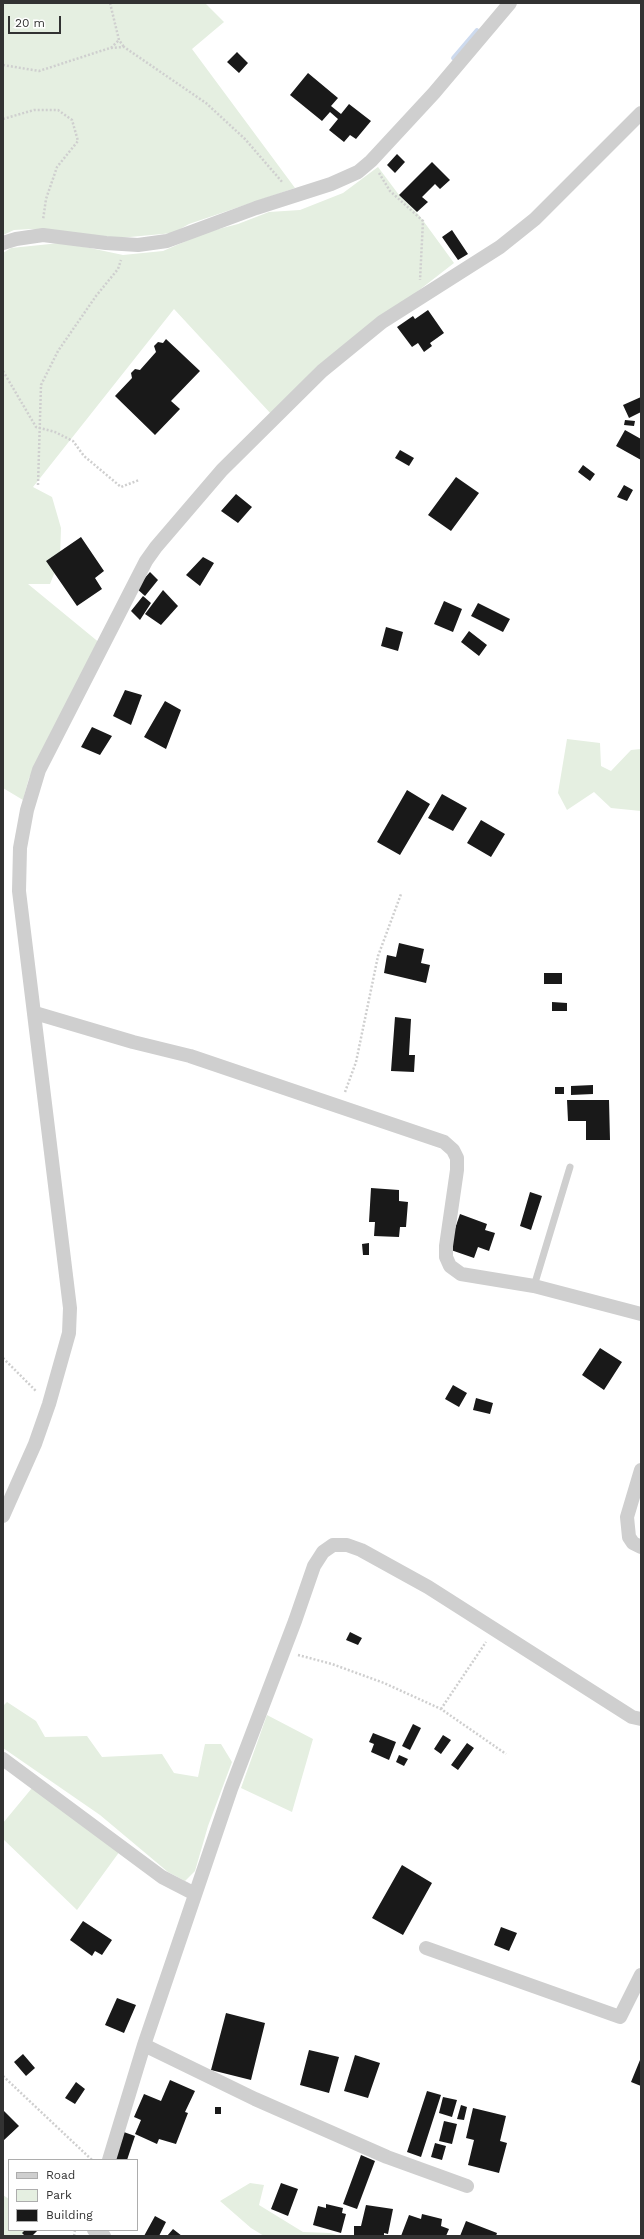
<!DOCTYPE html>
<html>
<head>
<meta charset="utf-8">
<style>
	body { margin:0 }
	#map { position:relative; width:644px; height:2239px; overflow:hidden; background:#fff; font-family:"Work Sans",sans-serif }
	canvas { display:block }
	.frame { position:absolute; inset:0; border:4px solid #323232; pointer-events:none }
	.legend { position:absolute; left:8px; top:2159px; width:130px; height:72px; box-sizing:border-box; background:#fff; border:1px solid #adadad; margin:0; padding:5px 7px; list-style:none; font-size:12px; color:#323232 }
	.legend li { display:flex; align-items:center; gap:8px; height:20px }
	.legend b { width:20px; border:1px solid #adadad }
	.scale { position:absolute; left:8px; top:16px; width:53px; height:18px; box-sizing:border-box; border:2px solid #323232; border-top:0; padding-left:5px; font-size:12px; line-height:14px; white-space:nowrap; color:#323232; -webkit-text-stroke:3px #fff; paint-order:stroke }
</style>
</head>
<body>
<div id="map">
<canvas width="644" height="2239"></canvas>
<div class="frame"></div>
<ul class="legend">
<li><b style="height:5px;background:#cfcfcf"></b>Road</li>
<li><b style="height:11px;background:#e5efe1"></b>Park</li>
<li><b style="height:11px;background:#191919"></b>Building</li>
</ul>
<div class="scale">20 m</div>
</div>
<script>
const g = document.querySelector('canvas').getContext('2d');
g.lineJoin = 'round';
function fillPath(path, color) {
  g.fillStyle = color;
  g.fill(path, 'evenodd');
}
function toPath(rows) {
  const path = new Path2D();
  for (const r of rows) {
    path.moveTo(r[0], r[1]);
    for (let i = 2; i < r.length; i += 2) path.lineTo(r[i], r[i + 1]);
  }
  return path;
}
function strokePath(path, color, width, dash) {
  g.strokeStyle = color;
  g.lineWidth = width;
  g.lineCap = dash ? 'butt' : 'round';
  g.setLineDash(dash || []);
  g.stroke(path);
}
const green = toPath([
	[3,3,205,3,224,22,192,49,295,188,189,224,173,233,119,238,31,229,14,230,3,235],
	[378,167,399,195,419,215,454,263,355,340,272,415,174,309,33,487,52,497,61,528,60,559,50,584,28,584,101,644,29,778,23,800,3,788,3,253,11,248,60,243,90,248,123,255,144,278,123,255,163,251,207,232,238,224,269,212,300,210,343,193],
	[567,739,600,743,601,766,611,771,631,750,641,749,641,811,611,808,594,792,567,810,558,793],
	[7,1702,36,1721,45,1737,87,1736,102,1757,162,1754,174,1773,198,1777,205,1744,221,1744,232,1762,208,1826,195,1871,185,1881,168,1872,100,1815,3,1748,3,1706],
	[267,1715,313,1739,292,1812,241,1788],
	[32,1788,120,1851,77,1910,3,1839,3,1823],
	[250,2183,264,2185,259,2205,303,2232,330,2233,340,2236,264,2236,251,2228,220,2201],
	[3,2195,9,2199,9,2230,25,2230,22,2236,3,2236]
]);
const stream = toPath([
	[454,58,477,31]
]);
const building = toPath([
	[237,52,248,63,239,73,227,62],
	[308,73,338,98,331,106,341,114,349,104,371,121,356,139,350,135,344,142,329,130,338,119,330,112,322,121,290,95],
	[397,154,405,162,395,173,387,165],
	[432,162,450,180,440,189,435,184,422,197,428,202,417,212,399,195],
	[452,230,468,254,458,260,442,237],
	[428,310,444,333,430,343,432,346,424,352,418,343,412,347,397,327,413,316,415,319],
	[166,339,200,371,171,401,180,409,155,435,115,396,132,378,131,373,135,369,140,370,156,352,154,346,158,342,163,343],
	[641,397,641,412,629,418,623,405],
	[625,420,635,421,634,426,624,425],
	[625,430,641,439,641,460,616,446],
	[400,450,414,458,409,466,395,458],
	[583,465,595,474,590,481,578,472],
	[456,477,479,493,451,531,428,515],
	[624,485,633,490,627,501,617,497],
	[236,494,252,507,238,523,221,511],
	[81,537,104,571,95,578,102,589,77,606,46,561],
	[203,557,214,563,200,586,186,575],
	[150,572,158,580,145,596,136,588],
	[163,590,178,606,161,625,145,614],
	[143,596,151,603,140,620,131,611],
	[444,601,462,609,453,632,434,624],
	[478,603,510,619,503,632,471,616],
	[386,627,403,632,398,651,381,646],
	[469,631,487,645,479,656,461,642],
	[125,690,142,695,131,725,113,716],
	[165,701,181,710,166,749,144,737],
	[92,727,112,736,100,755,81,747],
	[407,790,430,804,400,855,377,842],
	[442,794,467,808,453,831,428,818],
	[481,820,505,834,491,857,467,843],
	[399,943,424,949,421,963,430,965,426,983,384,973,387,955,396,957],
	[544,973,562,973,562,984,544,984],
	[552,1002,567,1003,567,1011,552,1011],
	[395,1017,411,1019,409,1055,415,1055,414,1072,391,1071],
	[593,1085,593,1094,571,1095,571,1086],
	[555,1087,564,1087,564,1094,555,1094],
	[567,1100,609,1100,610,1140,586,1140,586,1121,568,1121],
	[371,1188,399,1190,399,1201,408,1202,406,1227,400,1227,399,1237,374,1236,375,1222,369,1222],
	[530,1192,542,1196,531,1230,520,1226],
	[460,1214,487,1224,485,1230,495,1233,489,1251,478,1247,474,1258,448,1249],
	[369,1243,369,1255,363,1255,362,1244],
	[600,1348,622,1362,604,1390,582,1375],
	[453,1385,467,1393,459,1407,445,1399],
	[476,1398,493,1403,490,1414,473,1410],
	[350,1632,362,1638,358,1645,346,1640],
	[413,1724,421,1728,410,1750,402,1746],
	[373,1733,396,1742,389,1760,371,1752,374,1744,369,1742],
	[443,1735,451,1740,441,1754,434,1749],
	[467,1743,474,1748,458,1770,451,1765],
	[399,1755,408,1759,404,1766,396,1762],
	[402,1865,432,1883,403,1935,372,1918],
	[83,1921,112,1940,102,1955,95,1951,92,1956,70,1940],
	[501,1927,517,1933,509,1951,494,1945],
	[117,1998,136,2005,124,2033,105,2025],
	[226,2013,265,2023,251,2080,211,2070],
	[309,2050,339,2057,329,2093,300,2085],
	[23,2054,35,2068,26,2076,14,2062],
	[355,2055,380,2063,368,2098,344,2091],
	[640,2060,641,2060,641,2086,631,2082],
	[170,2080,195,2091,185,2112,188,2113,176,2144,159,2139,157,2144,135,2134,141,2120,134,2117,144,2094,161,2101],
	[76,2082,85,2089,75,2104,65,2098],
	[427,2091,441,2095,421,2157,407,2152],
	[443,2097,457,2100,452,2117,439,2113],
	[461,2105,467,2107,464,2120,457,2119],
	[215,2107,221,2107,221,2114,215,2114],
	[473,2108,506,2116,500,2141,507,2143,499,2173,468,2165,474,2140,466,2138],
	[3,2110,19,2126,3,2141],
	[444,2121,457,2124,452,2144,439,2141],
	[121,2131,135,2136,127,2160,112,2160],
	[435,2143,446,2146,442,2160,431,2157],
	[361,2155,375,2161,357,2209,343,2204],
	[281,2183,298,2189,288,2216,271,2209],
	[326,2204,343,2208,342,2213,346,2214,341,2233,313,2225,318,2206,326,2208],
	[366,2205,393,2209,388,2234,384,2233,384,2236,354,2236,354,2226,361,2226],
	[422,2214,442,2219,441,2226,449,2229,446,2236,401,2236,409,2215,421,2219],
	[155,2216,166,2222,159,2236,144,2236],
	[466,2221,497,2233,496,2236,460,2236],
	[173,2229,182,2236,167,2236],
	[25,2230,38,2230,32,2236,25,2236,22,2233]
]);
const path = toPath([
	[110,3,119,40,124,47],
	[111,48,119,40],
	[3,65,39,71,110,48,124,47,206,103,245,139,283,183],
	[3,119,34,110,58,110,72,120,78,141,57,167,46,199,43,220],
	[379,173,390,191,423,221,420,280],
	[3,371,36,427,55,432,73,441,84,456,121,487,139,480],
	[38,485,41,385,58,351,96,296,118,269,121,260],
	[345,1092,356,1062,378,956,401,894],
	[3,1358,36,1391],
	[298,1655,332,1664,384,1683,441,1709,506,1754],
	[441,1709,486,1642],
	[3,2076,92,2160],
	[74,2236,75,2230]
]);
const lane = toPath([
	[534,1286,570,1167]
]);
const street = toPath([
	[3,243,16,239,43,235,106,243,138,245,167,241,256,208,331,184,358,172,371,161,434,93,510,3],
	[35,1013,133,1042,190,1056,444,1142,453,1150,457,1158,457,1170,446,1246,446,1257,450,1266,461,1274,534,1286,641,1314],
	[641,1470,627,1517,629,1537,633,1543,641,1547],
	[3,1516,35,1444,49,1404,69,1333,70,1308,19,891,20,848,27,810,39,770,146,561,156,547,222,470,322,371,382,322,500,247,535,219,641,113],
	[3,1759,162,1877,195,1894],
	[426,1948,620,2017,641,1975],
	[144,2045,255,2099,387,2157,467,2186],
	[109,2160,144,2045,231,1789,295,1621,314,1566,323,1552,333,1545,347,1545,361,1550,428,1587,632,1717,641,1719],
	[94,2230,104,2236]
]);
fillPath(green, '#e5efe1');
strokePath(stream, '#cddaee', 5.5);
fillPath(building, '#191919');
strokePath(path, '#cfcfcf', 2.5, [2, 2]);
strokePath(lane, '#cfcfcf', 7);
strokePath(street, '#cfcfcf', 14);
</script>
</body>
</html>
